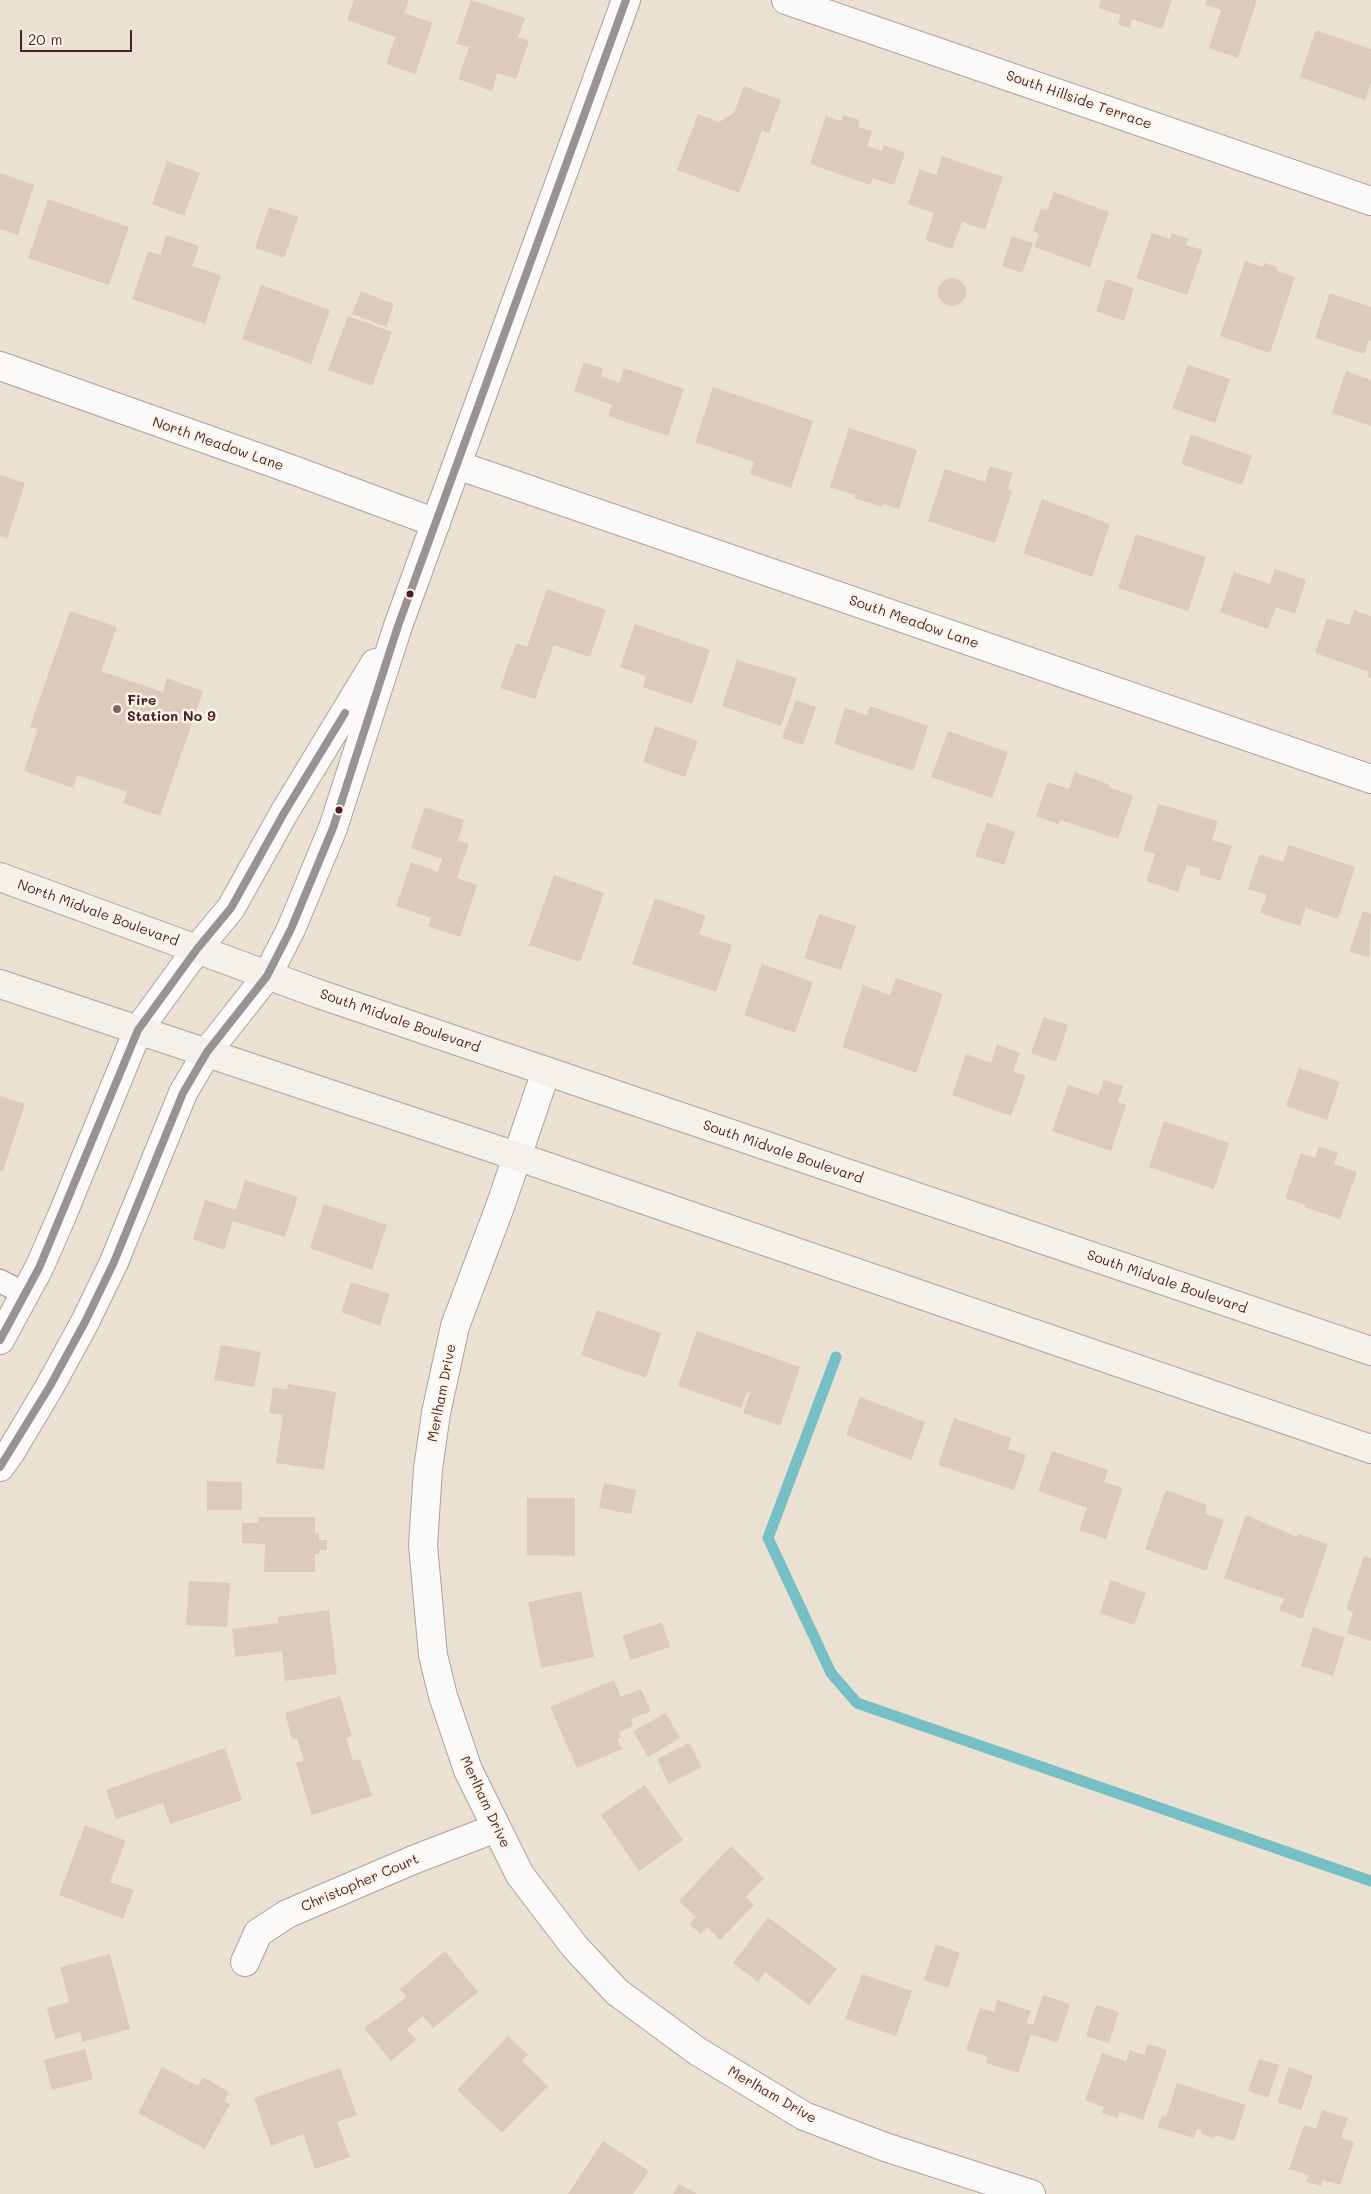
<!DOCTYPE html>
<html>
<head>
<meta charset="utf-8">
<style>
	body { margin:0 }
	#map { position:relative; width:1371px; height:2194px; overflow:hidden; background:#ebe1d3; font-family:Mali,sans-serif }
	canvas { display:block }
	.scale { position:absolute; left:20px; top:30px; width:112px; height:22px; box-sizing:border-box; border:2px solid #4a1f2b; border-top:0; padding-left:6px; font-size:15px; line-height:18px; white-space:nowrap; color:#4a1f2b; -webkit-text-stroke:4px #fcf5e5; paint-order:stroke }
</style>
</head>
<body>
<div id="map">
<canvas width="1371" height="2194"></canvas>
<div class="scale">20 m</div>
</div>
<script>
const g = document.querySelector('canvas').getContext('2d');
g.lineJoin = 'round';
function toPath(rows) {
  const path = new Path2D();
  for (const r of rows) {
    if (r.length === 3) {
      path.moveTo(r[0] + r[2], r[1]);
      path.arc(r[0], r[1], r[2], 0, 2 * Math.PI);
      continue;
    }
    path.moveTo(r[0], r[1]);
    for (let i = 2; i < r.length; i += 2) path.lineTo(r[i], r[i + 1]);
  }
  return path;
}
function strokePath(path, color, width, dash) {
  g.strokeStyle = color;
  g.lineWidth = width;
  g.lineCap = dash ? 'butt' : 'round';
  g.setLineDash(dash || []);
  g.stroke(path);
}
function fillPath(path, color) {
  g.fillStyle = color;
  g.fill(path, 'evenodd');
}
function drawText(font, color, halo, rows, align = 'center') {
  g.font = font + ' Mali,sans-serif';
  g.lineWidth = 5;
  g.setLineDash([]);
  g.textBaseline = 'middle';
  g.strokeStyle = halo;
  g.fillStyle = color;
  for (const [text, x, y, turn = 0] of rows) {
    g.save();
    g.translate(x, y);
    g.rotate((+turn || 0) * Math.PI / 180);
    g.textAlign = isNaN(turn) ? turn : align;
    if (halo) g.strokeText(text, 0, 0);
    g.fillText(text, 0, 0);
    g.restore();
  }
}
const stream = toPath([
	[836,1357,768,1538,831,1673,857,1703,1371,1881]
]);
const building = toPath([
	[354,0,409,0,404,13,433,23,415,74,386,64,395,37,347,20],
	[471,0,525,18,518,37,529,41,516,79,497,73,492,91,458,79,469,47,456,44],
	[1101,0,1172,0,1162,29,1132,19,1129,28,1118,24,1121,15,1098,8],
	[1206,0,1257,0,1238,58,1209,48,1221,10,1205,5],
	[1316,30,1371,49,1371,83,1365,100,1300,77],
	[744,86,781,100,769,133,762,131,739,193,677,170,698,114,719,122,734,113],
	[843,115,860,120,858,127,872,131,867,146,882,151,884,145,905,153,894,185,873,178,870,185,810,164,826,116,841,121],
	[942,156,1003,177,985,230,962,222,952,249,925,240,934,213,908,204,920,169,936,175],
	[167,161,200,173,184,216,152,204],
	[0,173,34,185,18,235,0,229],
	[1054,192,1109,212,1090,267,1034,247,1039,234,1033,231,1041,208,1047,210],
	[48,199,129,227,109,285,28,258],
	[269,207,298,217,284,258,255,248],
	[1152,233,1170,239,1172,233,1188,239,1186,245,1203,250,1187,295,1136,278],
	[166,235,199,246,192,266,221,275,205,324,132,299,148,251,160,255],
	[1012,236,1033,243,1022,273,1002,266],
	[1245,261,1263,267,1264,263,1278,267,1277,271,1295,277,1270,353,1220,336],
	[952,292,14],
	[1106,279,1134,288,1124,321,1096,311],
	[261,285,330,310,311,364,242,339],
	[361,291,394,304,386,327,352,314],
	[1330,293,1371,307,1371,341,1369,340,1364,354,1315,338],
	[348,316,392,332,372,386,328,370],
	[584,362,603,369,601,376,619,383,624,368,684,389,668,436,608,416,612,405,574,391],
	[1188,365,1230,379,1215,423,1172,408],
	[1346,371,1371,380,1371,426,1332,413],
	[713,387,813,421,791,488,750,474,754,462,695,442],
	[849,428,917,450,899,509,883,504,882,507,854,498,855,495,830,487],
	[1191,434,1252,456,1242,485,1181,464],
	[990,466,1013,473,1007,489,1012,491,995,543,928,521,945,469,985,482],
	[0,475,25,483,7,538,0,536],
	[1042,499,1110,524,1092,577,1023,553],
	[1136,534,1206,557,1188,611,1118,588],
	[1275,569,1306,580,1295,614,1276,607,1268,629,1220,612,1234,572,1270,584],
	[547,589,606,610,590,657,554,645,535,699,500,688,516,643,527,647],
	[1354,610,1371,616,1371,678,1367,677,1369,672,1315,653,1327,618,1349,625],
	[70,611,117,627,101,671,163,692,167,678,203,691,160,816,123,803,127,792,77,775,73,788,24,771,38,729,30,727],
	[635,624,710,650,692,704,643,687,646,676,620,667],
	[737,660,797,678,781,726,722,706],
	[796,700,816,707,803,745,782,738],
	[870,706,928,726,913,771,834,744,845,708,867,715],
	[655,726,698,741,685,777,643,762],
	[948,731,1008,752,992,798,931,777],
	[1075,772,1110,785,1109,787,1133,796,1118,839,1060,820,1058,824,1036,816,1048,782,1069,789],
	[1159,804,1218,821,1212,840,1232,846,1220,881,1199,874,1201,869,1187,865,1178,892,1146,881,1155,854,1143,850],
	[425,807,464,820,458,840,469,844,457,878,477,885,460,937,428,926,431,918,396,906,411,862,438,872,442,859,411,848],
	[987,822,1015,832,1004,865,975,856],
	[1289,845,1355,867,1338,919,1306,908,1300,926,1260,913,1267,895,1248,889,1260,854,1283,862],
	[554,875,604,893,580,962,529,945],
	[655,898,706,916,699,934,732,945,716,992,632,964],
	[1363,911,1371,914,1369,958,1349,951],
	[819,914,856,926,841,970,804,958],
	[762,964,813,982,795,1033,744,1015],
	[896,978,943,994,916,1073,842,1047,863,985,890,995],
	[1044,1017,1068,1025,1056,1062,1031,1053],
	[997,1044,1020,1053,1013,1071,1026,1076,1011,1116,952,1095,966,1054,991,1063],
	[1299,1068,1340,1082,1327,1120,1286,1106],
	[1104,1080,1123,1086,1118,1102,1126,1105,1111,1151,1052,1131,1068,1085,1098,1095],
	[0,1096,25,1104,3,1171,0,1170],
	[1164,1121,1229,1143,1214,1189,1149,1167],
	[1319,1146,1338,1153,1334,1164,1357,1172,1340,1219,1305,1207,1306,1205,1285,1198,1301,1153,1315,1158],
	[245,1180,298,1197,285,1237,233,1221,224,1250,193,1239,205,1200,236,1210],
	[324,1204,387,1225,372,1270,310,1248],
	[351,1282,390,1294,380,1326,341,1312],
	[597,1310,661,1333,646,1378,581,1355],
	[697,1331,800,1367,780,1426,743,1413,750,1393,747,1392,741,1408,678,1386],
	[221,1345,261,1352,254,1387,214,1380],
	[288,1384,336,1392,324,1470,276,1463,283,1415,269,1413,273,1387,287,1390],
	[860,1397,925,1422,911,1460,846,1435],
	[954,1418,1011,1438,1008,1449,1026,1455,1014,1490,938,1465],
	[1052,1451,1108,1470,1104,1482,1123,1488,1106,1539,1079,1530,1087,1508,1038,1491],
	[207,1481,242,1482,242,1510,207,1510],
	[604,1483,636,1490,631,1514,599,1508],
	[1166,1490,1207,1505,1205,1513,1224,1520,1206,1571,1145,1549],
	[527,1498,575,1498,575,1556,527,1555],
	[1246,1515,1297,1537,1298,1534,1328,1544,1302,1619,1279,1610,1284,1599,1224,1578],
	[258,1517,315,1517,315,1533,319,1533,319,1540,327,1540,327,1550,320,1550,319,1554,315,1554,315,1572,264,1572,265,1544,242,1543,242,1523,258,1523],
	[1364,1556,1371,1558,1371,1641,1347,1633,1353,1612,1346,1609],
	[1111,1580,1146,1593,1134,1625,1100,1613],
	[189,1581,230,1583,227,1627,186,1625],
	[581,1591,594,1657,541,1668,528,1602],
	[329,1610,337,1674,285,1681,282,1651,235,1657,232,1629,278,1623,278,1617],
	[662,1622,670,1647,631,1660,622,1636],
	[1313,1627,1345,1638,1333,1676,1301,1666],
	[614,1680,621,1697,641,1689,651,1711,631,1719,633,1726,619,1732,621,1737,617,1739,622,1749,577,1768,550,1707],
	[340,1696,352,1736,346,1738,353,1761,360,1759,372,1796,312,1815,296,1763,304,1760,297,1738,292,1739,285,1713],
	[666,1713,680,1738,648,1757,633,1731],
	[689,1743,702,1767,669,1784,657,1759],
	[225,1748,242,1800,170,1824,163,1803,116,1819,106,1790],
	[645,1785,683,1840,639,1871,601,1815],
	[85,1825,126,1841,110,1882,134,1890,123,1919,59,1895],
	[731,1846,764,1878,746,1897,754,1905,720,1940,707,1927,701,1934,689,1924,696,1917,679,1901],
	[768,1917,837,1969,809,2005,765,1972,758,1982,733,1963],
	[936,1944,960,1953,948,1988,924,1980],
	[445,1951,478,1992,433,2028,423,2016,407,2029,416,2040,391,2061,364,2028,407,1997,400,1989],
	[110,1954,130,2029,82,2042,80,2032,55,2039,47,2008,69,2002,60,1967],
	[862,1974,912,1991,896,2036,845,2019],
	[1043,1995,1070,2004,1057,2043,1031,2034,1018,2073,986,2063,988,2057,966,2050,980,2008,994,2012,997,2000,1031,2011,1026,2023,1033,2025],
	[1096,2005,1119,2012,1109,2043,1086,2036],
	[508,2036,528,2055,522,2061,548,2086,502,2133,457,2090],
	[1148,2044,1167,2050,1143,2120,1120,2112,1118,2118,1102,2113,1104,2107,1085,2100,1102,2053,1126,2061,1130,2050,1144,2055],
	[85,2049,93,2079,52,2090,44,2060],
	[1259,2059,1279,2065,1268,2098,1248,2091],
	[162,2067,198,2086,203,2077,229,2092,224,2101,230,2104,205,2149,138,2113],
	[1289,2067,1313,2076,1301,2110,1277,2102],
	[340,2068,357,2115,337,2122,350,2157,315,2169,303,2134,271,2146,254,2098],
	[1177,2083,1246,2105,1234,2141,1216,2135,1214,2138,1201,2134,1202,2130,1197,2129,1194,2138,1158,2127,1162,2115,1166,2116],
	[1322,2110,1348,2118,1341,2137,1354,2142,1340,2185,1323,2180,1321,2186,1306,2182,1308,2175,1289,2169,1304,2125,1316,2129],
	[603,2141,649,2171,633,2194,568,2194],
	[679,2184,697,2194,673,2194]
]);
const service = toPath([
	[0,1281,25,1294]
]);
const minor = toPath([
	[786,0,1371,201],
	[0,366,296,471,436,523],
	[457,465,1371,779],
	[546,1071,501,1204,455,1326,436,1413,428,1469,423,1545,433,1655,443,1696,468,1770,520,1875,575,1947,617,1992,697,2051,804,2116,885,2147,1031,2194],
	[245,1962,258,1933,287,1914,413,1860,496,1828]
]);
const tertiary = toPath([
	[0,1340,39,1268,61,1218,138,1030,197,949,231,908,284,813,375,663],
	[0,1467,10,1453,50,1386,85,1322,114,1262,183,1093,207,1052,267,976,291,929,333,828,398,626,626,0]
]);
const secondary = toPath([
	[0,877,319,994,1371,1351],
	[0,984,516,1156,1371,1449]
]);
const bus1 = toPath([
	[0,1340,39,1268,138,1030,197,949,231,908,284,813,345,713],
	[0,1467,50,1386,85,1322,114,1262,183,1093,207,1052,267,976,291,929,333,828,398,626,626,0]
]);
const markers = [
	[410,594,4.5,"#4a1f2b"],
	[117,709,5,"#826366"],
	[339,810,4.5,"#4a1f2b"]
];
const streetNames = [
	["South Hillside Terrace",1079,100,19],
	["North Meadow Lane",218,444,19],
	["South Meadow Lane",914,622,19],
	["North Midvale Boulevard",98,913,20],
	["South Midvale Boulevard",400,1021,19],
	["South Midvale Boulevard",783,1152,19],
	["South Midvale Boulevard",1167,1282,19],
	["Merlham Drive",442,1393,-79],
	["Merlham Drive",485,1802,65],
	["Christopher Court",360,1883,-23],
	["Merlham Drive",772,2095,30]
];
const poiNames = [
	["Fire",127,701],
	["Station No 9",127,717]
];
strokePath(stream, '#76c0c5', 11);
fillPath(building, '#dccabf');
strokePath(service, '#ada29b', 25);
strokePath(minor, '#ada29b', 30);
strokePath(tertiary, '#ada29b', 30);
strokePath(secondary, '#ada29b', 30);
strokePath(service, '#fcfaf8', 22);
strokePath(minor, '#fcfaf8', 28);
strokePath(tertiary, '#fcfaf8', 28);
strokePath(secondary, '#f4f0ea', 28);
strokePath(bus1, '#989294', 8);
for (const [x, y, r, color] of markers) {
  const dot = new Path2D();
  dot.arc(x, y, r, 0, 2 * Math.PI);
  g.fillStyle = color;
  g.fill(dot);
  strokePath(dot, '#fcf5e5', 2);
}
drawText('14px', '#4a1f2b', '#fcf5e5', streetNames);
drawText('bold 14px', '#4a1f2b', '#fcf5e5', poiNames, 'left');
</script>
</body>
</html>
